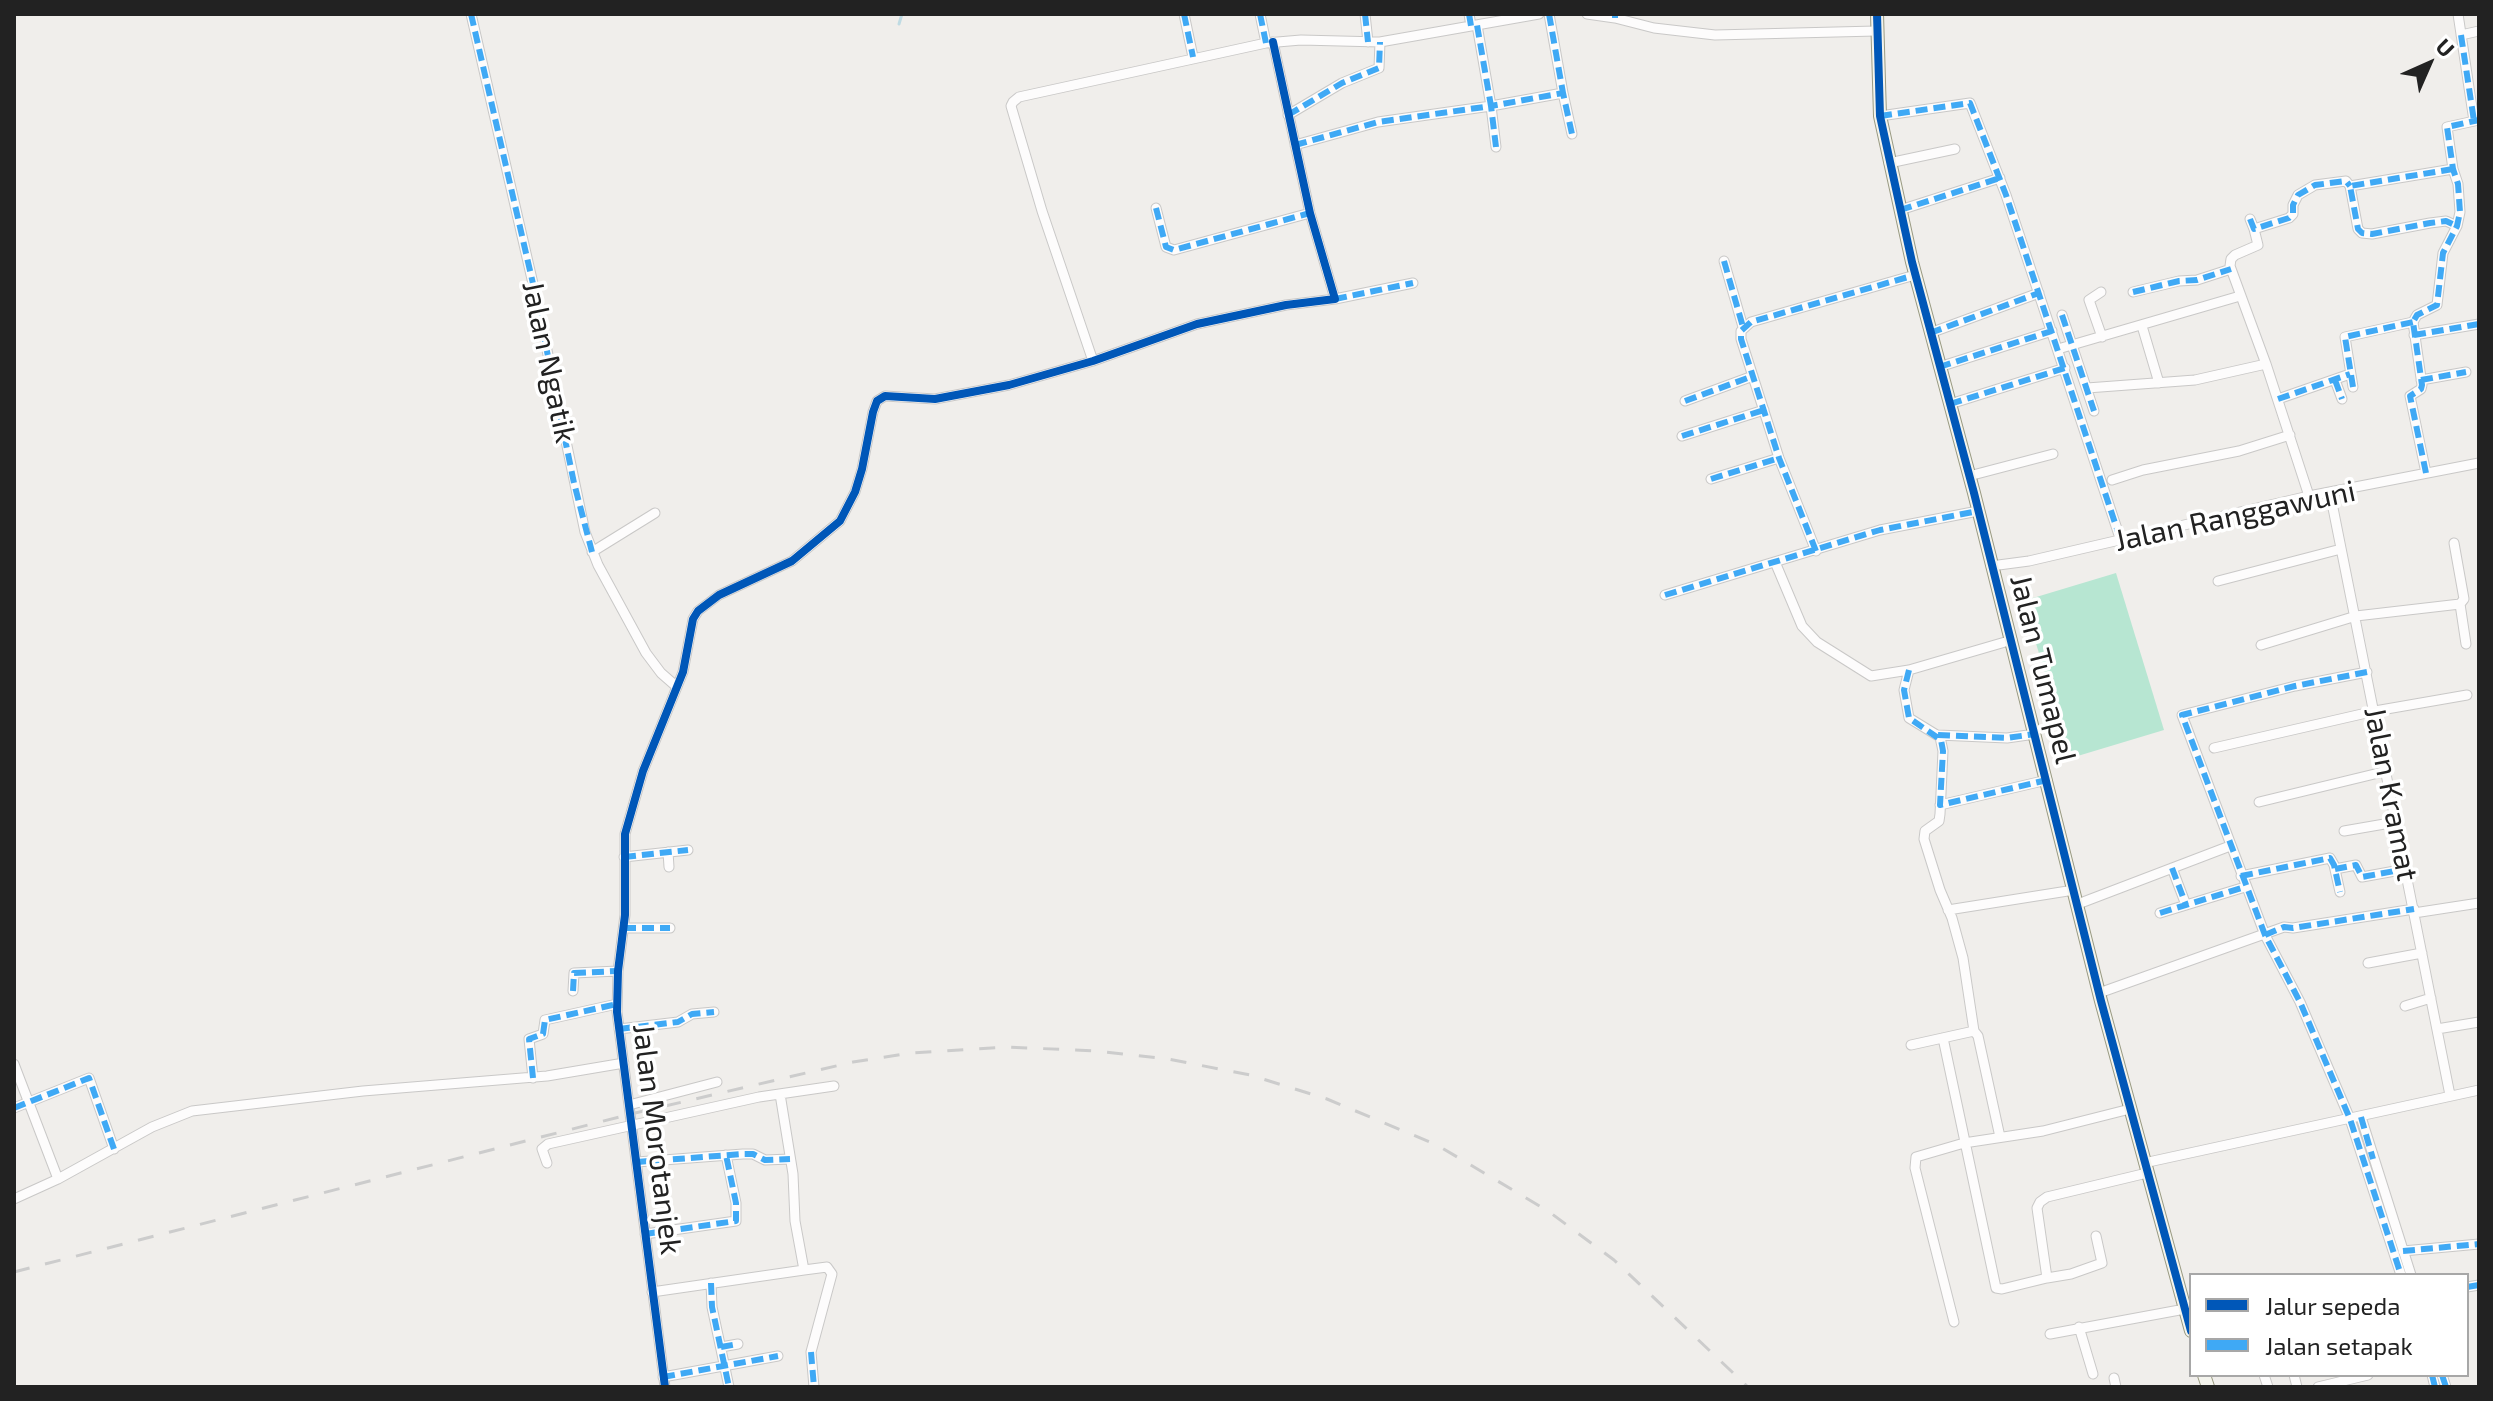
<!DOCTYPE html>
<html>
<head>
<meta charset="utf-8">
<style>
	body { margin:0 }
	#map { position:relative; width:2493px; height:1401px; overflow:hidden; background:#f0eeeb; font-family:"Exo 2",sans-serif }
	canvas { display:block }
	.frame { position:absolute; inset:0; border:16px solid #222; pointer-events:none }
	.legend { position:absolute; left:2189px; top:1273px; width:280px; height:104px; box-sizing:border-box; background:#fff; border:2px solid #a7a7a7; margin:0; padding:10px 14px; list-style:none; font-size:24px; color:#222 }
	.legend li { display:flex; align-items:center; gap:16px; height:40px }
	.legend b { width:40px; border:2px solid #a7a7a7 }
	.north { position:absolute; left:2389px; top:24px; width:80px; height:80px; -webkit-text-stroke:6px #fff; paint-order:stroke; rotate:45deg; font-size:22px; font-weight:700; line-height:32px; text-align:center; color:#222 }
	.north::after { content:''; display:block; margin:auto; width:28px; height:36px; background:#222; clip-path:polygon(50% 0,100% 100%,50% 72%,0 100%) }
</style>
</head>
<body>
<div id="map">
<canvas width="2493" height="1401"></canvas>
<div class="frame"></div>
<ul class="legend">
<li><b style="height:10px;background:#0057b8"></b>Jalur sepeda</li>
<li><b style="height:10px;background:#3fa9f5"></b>Jalan setapak</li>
</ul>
<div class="north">U</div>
</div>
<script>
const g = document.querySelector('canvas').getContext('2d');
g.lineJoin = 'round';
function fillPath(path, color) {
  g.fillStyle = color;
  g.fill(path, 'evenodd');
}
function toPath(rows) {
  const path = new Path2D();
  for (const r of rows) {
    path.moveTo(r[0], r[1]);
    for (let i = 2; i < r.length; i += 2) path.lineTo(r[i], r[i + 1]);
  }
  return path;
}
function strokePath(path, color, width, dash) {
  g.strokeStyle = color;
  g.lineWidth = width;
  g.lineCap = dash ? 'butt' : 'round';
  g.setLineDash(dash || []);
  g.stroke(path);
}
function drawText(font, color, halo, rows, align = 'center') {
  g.font = font + ' "Exo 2",sans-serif';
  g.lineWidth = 7;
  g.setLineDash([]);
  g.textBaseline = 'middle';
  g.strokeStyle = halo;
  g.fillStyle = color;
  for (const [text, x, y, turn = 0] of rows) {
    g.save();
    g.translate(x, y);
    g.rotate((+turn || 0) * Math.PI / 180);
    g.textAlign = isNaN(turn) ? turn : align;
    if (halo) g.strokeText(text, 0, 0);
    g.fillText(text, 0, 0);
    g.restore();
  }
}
const pitch = toPath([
	[2116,573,2164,730,2071,758,2023,601]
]);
const stream = toPath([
	[899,24,902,14]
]);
const street = toPath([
	[471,14,534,288,585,532,598,565,646,653,661,673,677,687],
	[1184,14,1193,57],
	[1260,14,1266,43],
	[1365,14,1368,42],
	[1469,14,1471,26],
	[1549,14,1563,93],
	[1587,14,1615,18,1654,28,1715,35,1876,31],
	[2458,14,2474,121],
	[2461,35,2479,31],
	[1288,115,1342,83,1379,68,1380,42],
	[1880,116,1970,103,2006,195,2121,541],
	[1295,145,1378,122,1491,106,1477,25],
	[1496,147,1491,106,1563,93,1572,134],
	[1889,163,1955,149],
	[2453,169,2350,186,2358,229,2362,233,2372,234,2430,223,2446,221,2457,226],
	[1156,208,1166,247,1174,250,1310,213],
	[1900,210,2000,178],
	[2250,219,2254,229,2289,218,2293,214,2293,205,2298,195,2315,185,2346,181,2350,186],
	[2254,229,2258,245,2235,255,2231,259,2230,266,2266,364,2309,496],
	[1724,261,1743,327],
	[2101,292,2089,300,2102,337],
	[2133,292,2179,281,2197,280,2231,269],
	[1335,299,1413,283],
	[2062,315,2094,411],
	[2142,326,2159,383],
	[1930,333,2039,293],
	[2414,335,2479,324],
	[2058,349,2240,296],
	[1093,361,1042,211,1011,106,1013,102,1019,97,1266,43,1301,40,1380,42,1539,14],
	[1939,367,2052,331],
	[2335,380,2342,399],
	[2421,380,2466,372],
	[2353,387,2345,337,2413,322],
	[2087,388,2195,380,2266,364],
	[2278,399,2350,374],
	[1685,401,1753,376],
	[1950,404,2065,368],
	[1682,436,1764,410],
	[2426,473,2410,396,2421,389,2422,385,2413,322,2417,315,2437,305,2443,253,2457,226,2460,212,2458,184,2453,169,2447,127,2479,120],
	[1969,476,2053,454],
	[1711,479,1779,458],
	[2112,480,2143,470,2239,451,2290,435],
	[2330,493,2450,1095],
	[1816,551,1779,458,1741,339,1741,331,1751,322,1915,275],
	[592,552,655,513],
	[1775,562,1802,626,1817,642,1871,676,1909,670,2012,640],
	[1991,566,2029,561,2309,496,2479,463],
	[2218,581,2341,549],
	[1665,595,1880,530,1978,511],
	[2460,604,2466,644],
	[2261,645,2356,616,2460,604,2464,599,2454,543],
	[1909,670,1904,690,1909,718,1940,737,1943,751,1940,814,1939,821,1925,831,1924,839,1940,890,1952,918,1963,958,1974,1031,1978,1036,2000,1137],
	[2367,672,2295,686,2182,715,2265,935,2300,1002,2350,1119,2401,1275],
	[1938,735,2007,738,2035,734],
	[2214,748,2375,711,2467,695],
	[2259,802,2387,771],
	[1940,805,2047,780],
	[2344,831,2396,822],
	[668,852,669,867],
	[624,857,688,850],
	[2172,868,2186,905],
	[2335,869,2356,865,2362,877,2406,869],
	[2241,876,2330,858,2334,865,2340,892],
	[2078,904,2230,846],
	[1948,910,2074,890],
	[2160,913,2245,887],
	[2414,913,2479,903],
	[624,928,670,928],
	[2368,963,2422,953],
	[573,991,574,973,618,971],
	[2099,993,2284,927,2293,928,2414,909],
	[2405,1006,2431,998],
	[619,1029,678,1022,692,1014,714,1012],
	[2437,1029,2479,1022],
	[1943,1038,1996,1288,2002,1289,2047,1278,2037,1208,2040,1202,2047,1197,2147,1173],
	[1911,1045,1974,1031],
	[14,1064,58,1179],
	[533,1078,529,1039,543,1034,545,1020,617,1004],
	[780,1094,793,1174,795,1221,804,1270,827,1267,832,1274,811,1352,814,1387],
	[629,1105,717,1082],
	[14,1108,89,1078,114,1149],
	[2361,1117,2411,1275],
	[637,1162,743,1154,753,1154,765,1160,790,1159],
	[547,1163,542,1149,548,1144,759,1097,834,1086],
	[2144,1163,2479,1090],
	[14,1199,58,1179,152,1127,192,1111,363,1091,547,1076,624,1063],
	[645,1234,736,1221,736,1203,726,1155],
	[2403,1251,2479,1244],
	[2047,1278,2071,1274,2102,1263,2096,1236],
	[711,1283,712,1307,729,1387],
	[2467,1287,2479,1285],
	[652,1292,804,1270],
	[1954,1322,1915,1168,1916,1157,1964,1143,2043,1131,2130,1109],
	[2079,1327,2093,1374],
	[2050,1334,2185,1309],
	[721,1347,738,1344],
	[2264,1375,2268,1387],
	[2294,1375,2297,1387],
	[2432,1375,2435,1387],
	[2442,1375,2446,1387],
	[663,1377,778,1356],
	[2114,1378,2116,1387],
	[665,1387,617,1012,618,971,625,915,625,834,643,771,683,672,693,619,698,611,719,595,792,561,840,521,855,492,862,469,873,412,877,401,885,396,935,399,1009,385,1093,361,1197,324,1286,305,1335,299,1310,213,1273,42],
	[2318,1387,2368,1375]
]);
const secondary = toPath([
	[1877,14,1880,116,1912,262,1974,493,2101,1001,2191,1331],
	[2204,1375,2208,1387]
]);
const rail = toPath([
	[14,1272,631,1114,853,1062,910,1053,1007,1047,1096,1051,1168,1059,1250,1075,1327,1099,1437,1145,1548,1211,1614,1260,1748,1387]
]);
const quiet = toPath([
	[471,14,534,288,574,483,592,552],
	[1184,14,1193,57],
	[1260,14,1266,43],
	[1365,14,1368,42],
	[1469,14,1471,26],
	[1549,14,1563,93],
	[1615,18,1615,14],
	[2461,35,2474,121],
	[1288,115,1342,83,1379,68,1380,42],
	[1880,116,1970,103,2006,195,2121,541],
	[1295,145,1378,122,1491,106,1477,25],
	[1496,147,1491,106,1563,93,1572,134],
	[2453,169,2350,186,2358,229,2362,233,2372,234,2430,223,2446,221,2457,226],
	[1156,208,1166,247,1174,250,1310,213],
	[1900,210,2000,178],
	[2250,219,2254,229,2289,218,2293,214,2293,205,2298,195,2315,185,2346,181,2350,186],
	[1724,261,1743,327],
	[2133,292,2179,281,2197,280,2231,269],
	[1335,299,1413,283],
	[2062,315,2094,411],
	[1930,333,2039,293],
	[2414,335,2479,324],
	[1939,367,2052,331],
	[2335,380,2342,399],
	[2421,380,2466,372],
	[2353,387,2345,337,2413,322],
	[2278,399,2350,374],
	[1685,401,1753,376],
	[1950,404,2065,368],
	[1682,436,1764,410],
	[2426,473,2410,396,2421,389,2422,385,2413,322,2417,315,2437,305,2443,253,2457,226,2460,212,2458,184,2453,169,2447,127,2479,120],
	[1711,479,1779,458],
	[1816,551,1779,458,1741,339,1741,331,1751,322,1915,275],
	[1665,595,1880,530,1978,511],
	[1909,670,1904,690,1909,718,1941,740,1943,751,1940,805,2047,780],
	[2367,672,2295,686,2182,715,2265,935,2300,1002,2350,1119,2401,1275],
	[1938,735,2007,738,2035,734],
	[624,857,688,850],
	[2172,868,2186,905],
	[2335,869,2356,865,2362,877,2406,869],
	[2241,876,2330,858,2334,865,2340,892],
	[2160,913,2245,887],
	[624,928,670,928],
	[2265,935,2284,927,2293,928,2414,909],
	[573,991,574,973,618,971],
	[619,1029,678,1022,692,1014,714,1012],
	[533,1078,529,1039,543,1034,545,1020,617,1004],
	[14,1108,89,1078,114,1149],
	[2361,1117,2373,1159],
	[637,1162,743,1154,753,1154,765,1160,790,1159],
	[645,1234,736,1221,736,1203,726,1155],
	[2403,1251,2479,1244],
	[711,1283,712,1307,729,1387],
	[2467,1287,2479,1285],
	[721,1347,738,1344],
	[811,1352,814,1387],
	[2432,1375,2435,1387],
	[2442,1375,2446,1387],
	[663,1377,778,1356]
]);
const cycleway = toPath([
	[1877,14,1880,116,1912,262,1974,493,2101,1001,2191,1331],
	[665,1387,617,1012,618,971,625,915,625,834,643,771,683,672,693,619,698,611,719,595,792,561,840,521,855,492,862,469,873,412,877,401,885,396,935,399,1009,385,1093,361,1197,324,1286,305,1335,299,1310,213,1273,42]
]);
const streetNames = [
	["Jalan Ngatik",549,362,78],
	["Jalan Ranggawuni",2235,516,-12],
	["Jalan Tumapel",2043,669,76],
	["Jalan Kramat",2391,794,79],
	["Jalan Morotanjek",657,1139,83]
];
fillPath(pitch, '#b7e6d2');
strokePath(stream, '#bfdbe3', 3);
strokePath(street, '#c9c8c7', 11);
strokePath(secondary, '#999a82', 14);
strokePath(street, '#fdfcfc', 9);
strokePath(secondary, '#f4f4ed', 12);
strokePath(rail, '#ccc', 3, [16, 16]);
strokePath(quiet, '#3fa9f5', 6, [12, 6]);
strokePath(cycleway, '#0057b8', 8);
drawText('30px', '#222', '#fff', streetNames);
</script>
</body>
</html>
